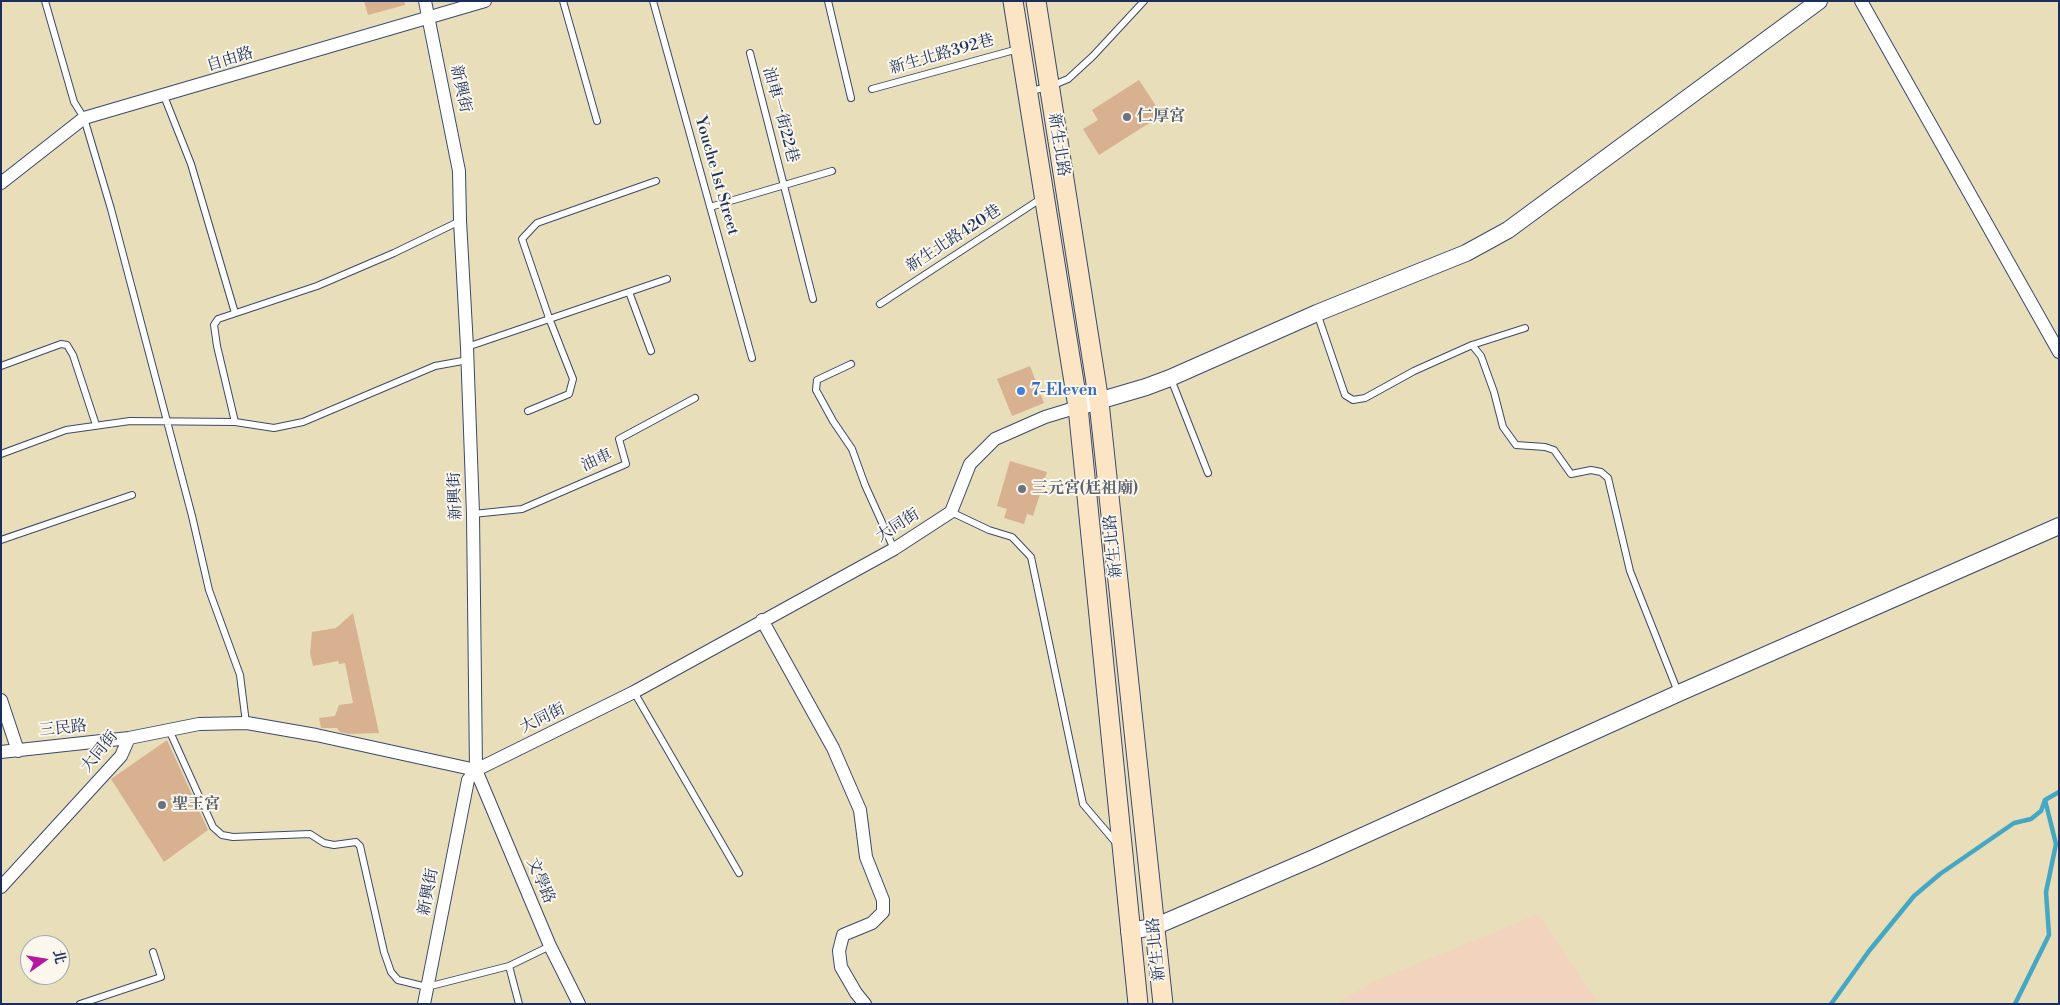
<!DOCTYPE html>
<html>
<head>
<meta charset="utf-8">
<style>
	body { margin:0 }
	#map { position:relative; width:2060px; height:1005px; overflow:hidden; background:#e8deb9; font-family:"Libre Bodoni","Noto Serif TC",serif }
	canvas { display:block }
	.frame { position:absolute; inset:0; border:2px solid #1b2f5e; pointer-events:none }
	.north { position:absolute; left:20px; top:935px; width:50px; height:50px; box-sizing:border-box; background:#fbf7ec; border:1px solid #a1a7b3; border-radius:50%; rotate:77deg; font-size:14px; font-weight:700; line-height:20px; text-align:center; color:#1b2f5e }
	.north::after { content:''; display:block; margin:auto; width:18px; height:22px; background:#b5179e; clip-path:polygon(50% 0,100% 100%,50% 72%,0 100%) }
</style>
</head>
<body>
<div id="map">
<canvas width="2060" height="1005"></canvas>
<div class="frame"></div>
<div class="north">北</div>
</div>
<script>
const g = document.querySelector('canvas').getContext('2d');
g.lineJoin = 'round';
function fillPath(path, color) {
  g.fillStyle = color;
  g.fill(path, 'evenodd');
}
function toPath(rows) {
  const path = new Path2D();
  for (const r of rows) {
    path.moveTo(r[0], r[1]);
    for (let i = 2; i < r.length; i += 2) path.lineTo(r[i], r[i + 1]);
  }
  return path;
}
function strokePath(path, color, width, dash) {
  g.strokeStyle = color;
  g.lineWidth = width;
  g.lineCap = dash ? 'butt' : 'round';
  g.setLineDash(dash || []);
  g.stroke(path);
}
function drawText(font, color, halo, rows, align = 'center') {
  g.font = font + ' "Libre Bodoni","Noto Serif TC",serif';
  g.lineWidth = 4;
  g.setLineDash([]);
  g.textBaseline = 'middle';
  g.strokeStyle = halo;
  g.fillStyle = color;
  for (const [text, x, y, turn = 0] of rows) {
    g.save();
    g.translate(x, y);
    g.rotate((+turn || 0) * Math.PI / 180);
    g.textAlign = isNaN(turn) ? turn : align;
    if (halo) g.strokeText(text, 0, 0);
    g.fillText(text, 0, 0);
    g.restore();
  }
}
const built = toPath([
	[1538,914,1599,1004,1335,1004,1373,982]
]);
const stream = toPath([
	[1831,1004,1869,951,1914,896,1940,874,2014,823,2031,819,2041,811,2045,800],
	[2015,1004,2049,935,2046,892,2056,844,2045,800,2059,792]
]);
const building = toPath([
	[364,1,404,1,405,5,368,15],
	[1139,80,1162,115,1099,155,1083,129,1098,120,1092,110],
	[1030,366,1044,403,1012,416,997,379],
	[1010,461,1047,472,1033,516,1027,514,1024,524,1004,518,1007,509,997,506],
	[353,613,379,733,349,734,340,732,337,728,321,728,319,718,335,716,339,705,353,703,345,663,339,664,338,661,313,666,310,653,312,632,336,628],
	[167,740,208,830,164,862,111,779]
]);
const service = toPath([
	[45,1,74,102,84,118,111,209,192,516,209,590,240,675,246,723],
	[563,1,597,121],
	[653,1,752,358],
	[828,1,851,98],
	[750,53,813,299],
	[872,89,1018,49],
	[1030,91,1049,87,1068,79,1093,56,1144,1],
	[164,96,191,164,235,313],
	[710,207,832,171],
	[629,292,651,351],
	[880,304,1042,198],
	[1317,313,1345,395,1353,400,1365,398,1414,371,1472,345,1525,328],
	[1472,345,1481,356,1494,392,1503,427,1516,445,1545,447,1554,450,1571,474,1591,470,1601,472,1608,478,1630,571,1678,692],
	[467,347,667,279],
	[851,364,817,380,816,390,833,421,852,449,865,485,894,549],
	[1,366,61,344,67,345,73,355,96,425],
	[1171,379,1208,473],
	[528,411,569,394,573,379,549,318,522,239,537,223,656,181],
	[235,422,217,346,214,325,218,319,317,286,394,253,460,221],
	[1,454,66,430,130,421,235,422,274,428,303,422,435,366,468,360],
	[951,512,989,530,1012,537,1031,557,1083,804,1117,844],
	[473,514,522,509,626,464,619,439,695,398],
	[1,540,132,495],
	[634,692,739,873],
	[170,732,213,827,222,835,233,837,310,834,324,843,334,845,356,842,360,846,384,952,391,972,398,980,427,987,509,966,550,946],
	[509,966,519,1004],
	[80,1004,161,977,153,952]
]);
const minor = toPath([
	[1861,1,2059,352],
	[1,183,84,118,485,1],
	[762,620,833,748,860,810,866,857,883,900,883,912,872,923,843,935,839,951,841,967,856,993,865,1004],
	[1,700,18,751],
	[1,752,129,738,199,724,247,723,316,735,476,770,634,692,894,549,951,512,970,464,995,439,1045,417,1078,407],
	[476,770,550,946,579,1004],
	[1,887,121,756,129,738],
	[424,1004,468,780,476,770,473,514,467,347,460,221,459,171,425,1]
]);
const tertiary = toPath([
	[1078,407,1146,387,1170,378,1317,313,1466,253,1508,230,1819,1],
	[1129,931,1154,927,1316,857,1679,693,2059,526]
]);
const secondary = toPath([
	[1013,1,1078,407,1138,1004],
	[1036,1,1099,402,1163,1004]
]);
const markers = [
	[1127,117,5,"#6b7280"],
	[1021,391,5,"#3f7fe0"],
	[1022,489,5,"#6b7280"],
	[162,805,5,"#6b7280"]
];
const streetNames = [
	["新生北路392巷",942,55,-16],
	["自由路",230,60,-17],
	["新興街",460,89,78],
	["油車一街22巷",780,115,75],
	["新生北路",1058,145,81],
	["Youche 1st Street",716,176,74],
	["新生北路420巷",954,239,-33],
	["油車",597,461,-24],
	["新興街",456,496,-92],
	["大同街",898,526,-32],
	["新生北路",1114,546,-96],
	["大同街",543,719,-26],
	["三民路",63,729,-6],
	["大同街",100,752,-51],
	["文學路",540,881,67],
	["新興街",429,892,-79],
	["新生北路",1157,949,-96]
];
const worshipNames = [
	["仁厚宮",1137,117],
	["三元宮(尪祖廟)",1032,489],
	["聖王宮",172,805]
];
const shopNames = [
	["7-Eleven",1031,391]
];
fillPath(built, '#f2d4be');
strokePath(stream, '#44a7c4', 4.5);
fillPath(building, '#d8b290');
strokePath(service, '#3a496c', 8);
strokePath(minor, '#3a496c', 14);
strokePath(tertiary, '#3a496c', 18);
strokePath(secondary, '#3a496c', 21);
strokePath(service, '#fff', 6);
strokePath(minor, '#fff', 12);
strokePath(tertiary, '#fff', 16);
strokePath(secondary, '#fce5c4', 19);
for (const [x, y, r, color] of markers) {
  const dot = new Path2D();
  dot.arc(x, y, r, 0, 2 * Math.PI);
  g.fillStyle = color;
  g.fill(dot);
  strokePath(dot, '#fbf7ec', 2);
}
drawText('16px', '#1b2f5e', '#fbf7ec', streetNames);
drawText('bold 16px', '#5b616d', '#fbf7ec', worshipNames, 'left');
drawText('bold 16px', '#366cbe', '#fbf7ec', shopNames, 'left');
</script>
</body>
</html>
